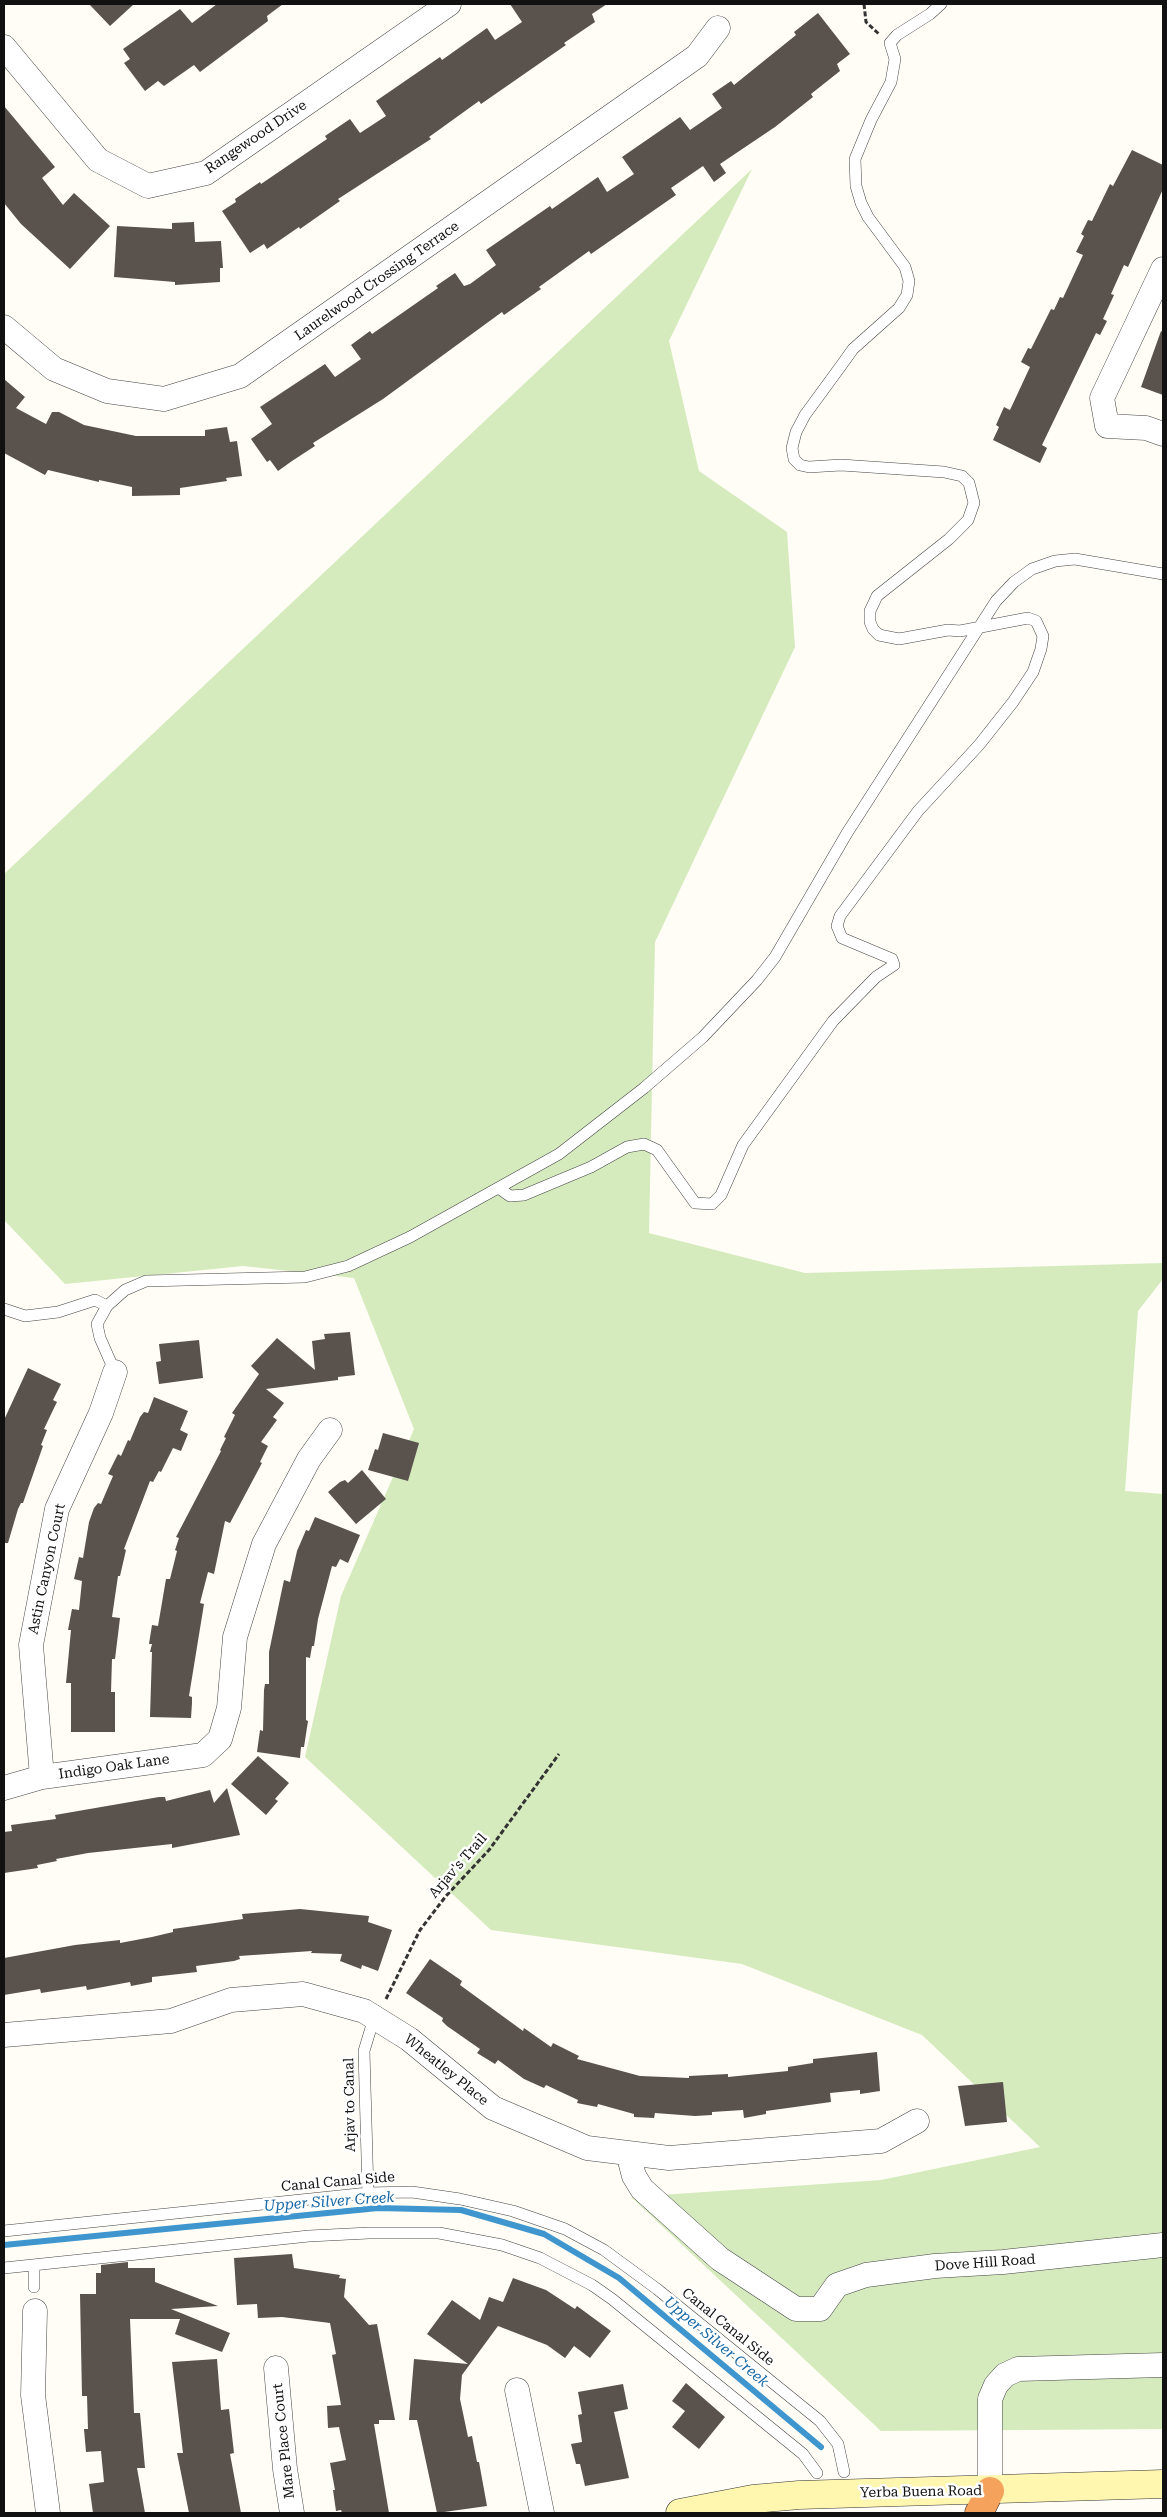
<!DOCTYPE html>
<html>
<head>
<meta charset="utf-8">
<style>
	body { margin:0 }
	#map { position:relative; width:1167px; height:2517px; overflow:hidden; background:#fffdf5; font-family:"Roboto Serif",serif }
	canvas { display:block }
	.frame { position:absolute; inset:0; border:5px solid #111; pointer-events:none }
</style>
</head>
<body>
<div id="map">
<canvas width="1167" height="2517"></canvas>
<div class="frame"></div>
</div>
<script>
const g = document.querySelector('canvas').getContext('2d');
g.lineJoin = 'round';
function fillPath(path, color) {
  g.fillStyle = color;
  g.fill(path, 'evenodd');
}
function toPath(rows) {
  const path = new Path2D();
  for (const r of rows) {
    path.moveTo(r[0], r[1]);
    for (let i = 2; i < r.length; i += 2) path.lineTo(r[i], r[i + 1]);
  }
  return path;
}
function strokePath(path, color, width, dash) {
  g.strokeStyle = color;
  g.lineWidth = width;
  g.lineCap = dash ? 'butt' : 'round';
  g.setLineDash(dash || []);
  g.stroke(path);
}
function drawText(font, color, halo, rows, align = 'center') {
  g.font = font + ' "Roboto Serif",serif';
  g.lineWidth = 5;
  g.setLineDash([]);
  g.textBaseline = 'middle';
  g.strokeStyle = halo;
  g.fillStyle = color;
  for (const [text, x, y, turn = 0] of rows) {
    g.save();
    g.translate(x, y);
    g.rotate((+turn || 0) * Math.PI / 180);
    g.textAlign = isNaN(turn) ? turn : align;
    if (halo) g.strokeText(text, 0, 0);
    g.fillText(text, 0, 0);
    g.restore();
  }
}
const green = toPath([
	[752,169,669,341,699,471,787,532,795,647,655,942,649,1233,805,1273,1163,1263,1163,1279,1138,1311,1125,1491,1163,1494,1163,2429,881,2431,631,2197,881,2180,1040,2147,922,2035,742,1964,491,1930,305,1757,341,1596,414,1429,354,1278,243,1266,65,1284,4,1220,4,874]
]);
const stream = toPath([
	[4,2245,378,2208,461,2210,544,2234,619,2278,821,2447]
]);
const building = toPath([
	[89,4,134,4,110,26],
	[217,4,283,4,267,16,268,21,200,72,194,65,164,86,158,81,145,91,124,63,130,59,123,49,180,9,192,23],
	[510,4,607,4,592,14,595,22,564,43,566,45,481,104,479,101,429,137,431,139,338,199,340,201,300,229,299,227,267,249,264,244,250,253,222,211,236,202,235,199,260,182,261,184,327,139,325,136,350,119,360,133,386,116,376,101,440,57,442,60,487,28,495,40,522,22],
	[818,13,850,54,837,64,840,71,811,94,813,97,775,127,720,164,726,173,714,182,703,166,671,188,676,195,591,254,589,251,539,287,541,289,504,315,502,312,383,399,313,443,315,446,292,461,278,471,270,460,267,462,251,439,272,424,260,407,325,364,335,377,361,359,351,345,370,331,372,334,438,288,436,286,455,273,464,286,470,284,496,265,486,250,550,206,552,209,598,177,607,192,634,174,622,157,680,117,690,130,722,108,712,94,731,81,734,85,796,35,794,32],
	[4,106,55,167,42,178,63,205,74,193,110,226,70,269,21,224,4,203],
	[1132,150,1163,165,1163,189,1128,267,1124,265,1111,294,1114,295,1103,319,1107,321,1100,335,1096,333,1042,445,1047,448,1040,463,993,440,999,427,996,425,1004,407,1010,410,1030,367,1021,362,1028,348,1031,349,1051,309,1054,310,1060,297,1063,298,1083,255,1076,252,1084,236,1081,234,1088,220,1092,221,1110,184,1113,186],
	[194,222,195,242,221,241,223,268,220,268,220,282,175,285,175,282,114,277,117,226,172,229,172,223],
	[1161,331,1163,332,1163,395,1141,387],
	[4,379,25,397,16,408,46,424,52,412,59,412,84,425,136,436,205,436,205,430,227,427,230,442,237,441,242,476,226,478,227,481,180,488,180,495,132,496,132,487,99,480,99,482,48,470,45,475,4,453],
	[350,1332,355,1375,338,1377,338,1380,266,1389,284,1403,273,1417,277,1420,261,1442,268,1446,260,1462,262,1463,230,1523,225,1521,214,1574,208,1572,200,1603,204,1604,189,1696,192,1697,192,1703,191,1718,150,1717,152,1652,150,1652,152,1644,149,1644,152,1625,158,1626,166,1579,170,1579,177,1551,175,1550,179,1538,176,1537,221,1451,220,1450,226,1438,224,1437,235,1415,232,1413,259,1374,251,1366,277,1338,315,1370,312,1341,325,1339,324,1334],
	[199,1340,203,1378,159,1384,156,1362,161,1361,159,1344],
	[28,1368,61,1384,53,1400,57,1402,54,1408,44,1429,47,1430,41,1445,43,1446,23,1503,21,1503,18,1509,8,1543,4,1543,4,1420],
	[154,1397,188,1411,180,1430,188,1434,181,1451,173,1448,161,1472,159,1471,153,1482,150,1481,124,1549,126,1550,120,1576,118,1576,112,1617,120,1618,115,1659,112,1659,111,1692,115,1692,115,1732,71,1732,71,1683,66,1683,71,1630,68,1630,72,1609,79,1610,82,1581,74,1579,79,1557,83,1558,89,1522,94,1508,98,1503,101,1504,113,1476,108,1474,118,1454,121,1456,128,1440,130,1441,140,1417,144,1412,148,1413],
	[383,1433,419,1443,408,1481,368,1470,375,1449,378,1450],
	[362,1470,386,1499,356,1524,328,1492,340,1482,345,1480,348,1483],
	[315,1517,360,1535,348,1563,340,1559,336,1567,332,1566,318,1619,314,1646,312,1646,310,1658,306,1657,306,1720,308,1721,304,1747,301,1747,300,1758,257,1752,260,1730,263,1731,264,1690,265,1684,269,1684,269,1652,281,1594,284,1580,290,1582,297,1551,306,1530,309,1531],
	[258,1756,289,1783,275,1799,278,1801,266,1815,231,1784],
	[227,1788,240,1835,172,1848,172,1844,88,1853,56,1859,57,1861,37,1865,38,1868,4,1873,4,1832,12,1831,11,1825,56,1819,55,1815,159,1797,165,1797,166,1801,210,1790,214,1803],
	[300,1909,369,1916,368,1922,392,1930,378,1971,362,1965,361,1969,340,1961,342,1954,311,1953,312,1951,239,1956,240,1959,234,1961,196,1966,197,1972,152,1977,152,1982,131,1986,130,1982,87,1990,86,1986,41,1993,40,1989,4,1995,4,1958,75,1945,120,1940,120,1943,152,1937,173,1932,173,1929,243,1919,242,1914],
	[430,1959,462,1981,460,1985,523,2031,524,2028,551,2047,553,2043,579,2056,577,2059,640,2076,689,2078,689,2076,728,2074,728,2077,788,2071,788,2067,813,2063,813,2059,877,2052,880,2091,860,2094,860,2090,830,2093,831,2102,766,2111,766,2114,744,2118,743,2110,712,2112,712,2115,695,2116,655,2113,654,2118,634,2117,634,2114,598,2104,597,2107,577,2103,578,2100,546,2085,544,2088,524,2079,498,2060,495,2064,477,2053,480,2049,447,2026,442,2021,443,2018,406,1993],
	[1003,2082,1007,2122,965,2126,958,2086],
	[292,2254,294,2268,340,2275,339,2278,346,2279,344,2297,369,2325,377,2324,395,2420,379,2420,379,2424,374,2424,389,2513,342,2513,341,2510,336,2511,333,2490,335,2490,330,2463,346,2460,339,2427,328,2428,327,2406,341,2405,332,2355,336,2354,330,2323,282,2317,258,2318,257,2304,237,2305,234,2258],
	[128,2262,128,2268,155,2268,155,2282,218,2306,171,2309,230,2333,222,2352,175,2334,180,2319,130,2319,134,2413,140,2413,145,2468,137,2468,145,2513,93,2513,89,2484,104,2482,101,2451,86,2452,84,2429,88,2429,87,2396,82,2396,80,2294,96,2294,96,2273,101,2273,101,2265],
	[513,2278,546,2290,575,2309,577,2306,611,2331,590,2358,574,2346,565,2358,547,2345,498,2326,462,2375,460,2399,468,2437,472,2436,477,2462,479,2462,487,2506,437,2513,417,2420,409,2420,414,2359,468,2364,427,2334,452,2300,480,2320,489,2297,503,2302],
	[217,2359,221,2410,229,2409,234,2453,230,2454,241,2513,189,2513,177,2453,183,2453,172,2362],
	[686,2383,725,2417,699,2449,672,2427,685,2411,672,2401],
	[623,2384,628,2409,614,2412,629,2478,585,2486,580,2464,576,2464,571,2444,582,2442,578,2415,582,2414,578,2392]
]);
const path = toPath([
	[864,4,866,22,880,35],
	[386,1999,420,1930,446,1896,489,1850,559,1754]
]);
const lane = toPath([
	[500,1189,510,1196,524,1195,591,1167,627,1147,644,1144,657,1150,695,1203,712,1204,721,1195,743,1145,833,1021,876,977,894,965,892,959,842,938,837,926,840,916,918,811,979,745,1013,702,1033,672,1041,649,1043,636,1036,621,1028,618,960,631,948,630,899,639,879,635,873,629,870,622,870,611,877,596,949,539,968,520,974,503,969,483,962,476,944,472,841,465,809,467,800,465,794,459,792,448,796,432,805,415,843,363,853,349,899,308,907,295,909,281,905,267,868,217,861,203,856,186,855,159,871,120,891,82,895,59,890,43,897,35,930,14,941,4],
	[4,1309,25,1316,58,1312,95,1300,107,1306],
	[115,1372,100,1338,97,1324,107,1306,125,1290,146,1281,305,1277,348,1266,410,1237,559,1154,644,1088,703,1037,757,980,775,957,847,833,996,601,1014,582,1032,569,1055,561,1075,559,1163,574],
	[368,2193,364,2051,374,2018],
	[4,2231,368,2193,412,2192,460,2199,513,2211,565,2229,604,2250,657,2289,820,2421,838,2444,844,2472],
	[34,2266,34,2287],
	[4,2268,309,2236,369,2233,439,2233,502,2245,540,2258,592,2285,612,2299,803,2454,817,2473]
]);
const street = toPath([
	[4,47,98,160,148,186,206,173,449,4],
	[1163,269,1102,398,1107,426,1146,428,1163,434],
	[4,327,54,369,107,391,164,399,240,376,697,56,718,28],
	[42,1777,31,1645,57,1509,101,1413,115,1372],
	[4,1788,42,1777,203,1755,220,1739,229,1708,235,1637,264,1544,309,1459,330,1430],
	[4,2035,171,2021,231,2000,303,1994,364,2011,409,2039,493,2108,587,2148,669,2158,881,2141,917,2121],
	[628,2153,634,2176,642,2189,720,2259,796,2309,820,2309,837,2285,866,2275,935,2266,1003,2262,1163,2245],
	[35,2311,33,2395,48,2513],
	[276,2368,285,2469,292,2513],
	[517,2390,542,2513],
	[990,2491,990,2399,996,2385,1005,2375,1018,2369,1163,2365]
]);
const secondary = toPath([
	[680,2513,753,2499,799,2495,1163,2484]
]);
const highway = toPath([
	[979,2513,990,2491]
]);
const streetNames = [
	["Rangewood Drive",256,137,-34],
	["Laurelwood Crossing Terrace",377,281,-35],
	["Astin Canyon Court",47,1569,-78],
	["Indigo Oak Lane",114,1767,-8],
	["Arjav's Trail",458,1866,-49],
	["Wheatley Place",446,2070,39],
	["Arjav to Canal",350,2105,-91],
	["Canal Canal Side",338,2182,-5],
	["Dove Hill Road",985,2263,-4],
	["Canal Canal Side",728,2327,39],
	["Mare Place Court",284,2441,-96],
	["Yerba Buena Road",921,2492,-1]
];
const waterNames = [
	["Upper Silver Creek",329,2202,-4],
	["Upper Silver Creek",716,2342,40]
];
fillPath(green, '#d5ebbd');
strokePath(stream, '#3f96cf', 6);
fillPath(building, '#5a524d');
strokePath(lane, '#444', 12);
strokePath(street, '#444', 25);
strokePath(secondary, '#333', 29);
strokePath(highway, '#222', 29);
strokePath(path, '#333', 3, [5, 2.5]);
strokePath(lane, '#fff', 11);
strokePath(street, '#fff', 24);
strokePath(secondary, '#fff6b0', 28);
strokePath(highway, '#f5a25d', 28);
drawText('14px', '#111', '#fff', streetNames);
drawText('italic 15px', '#1768a6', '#fff', waterNames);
</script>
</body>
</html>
